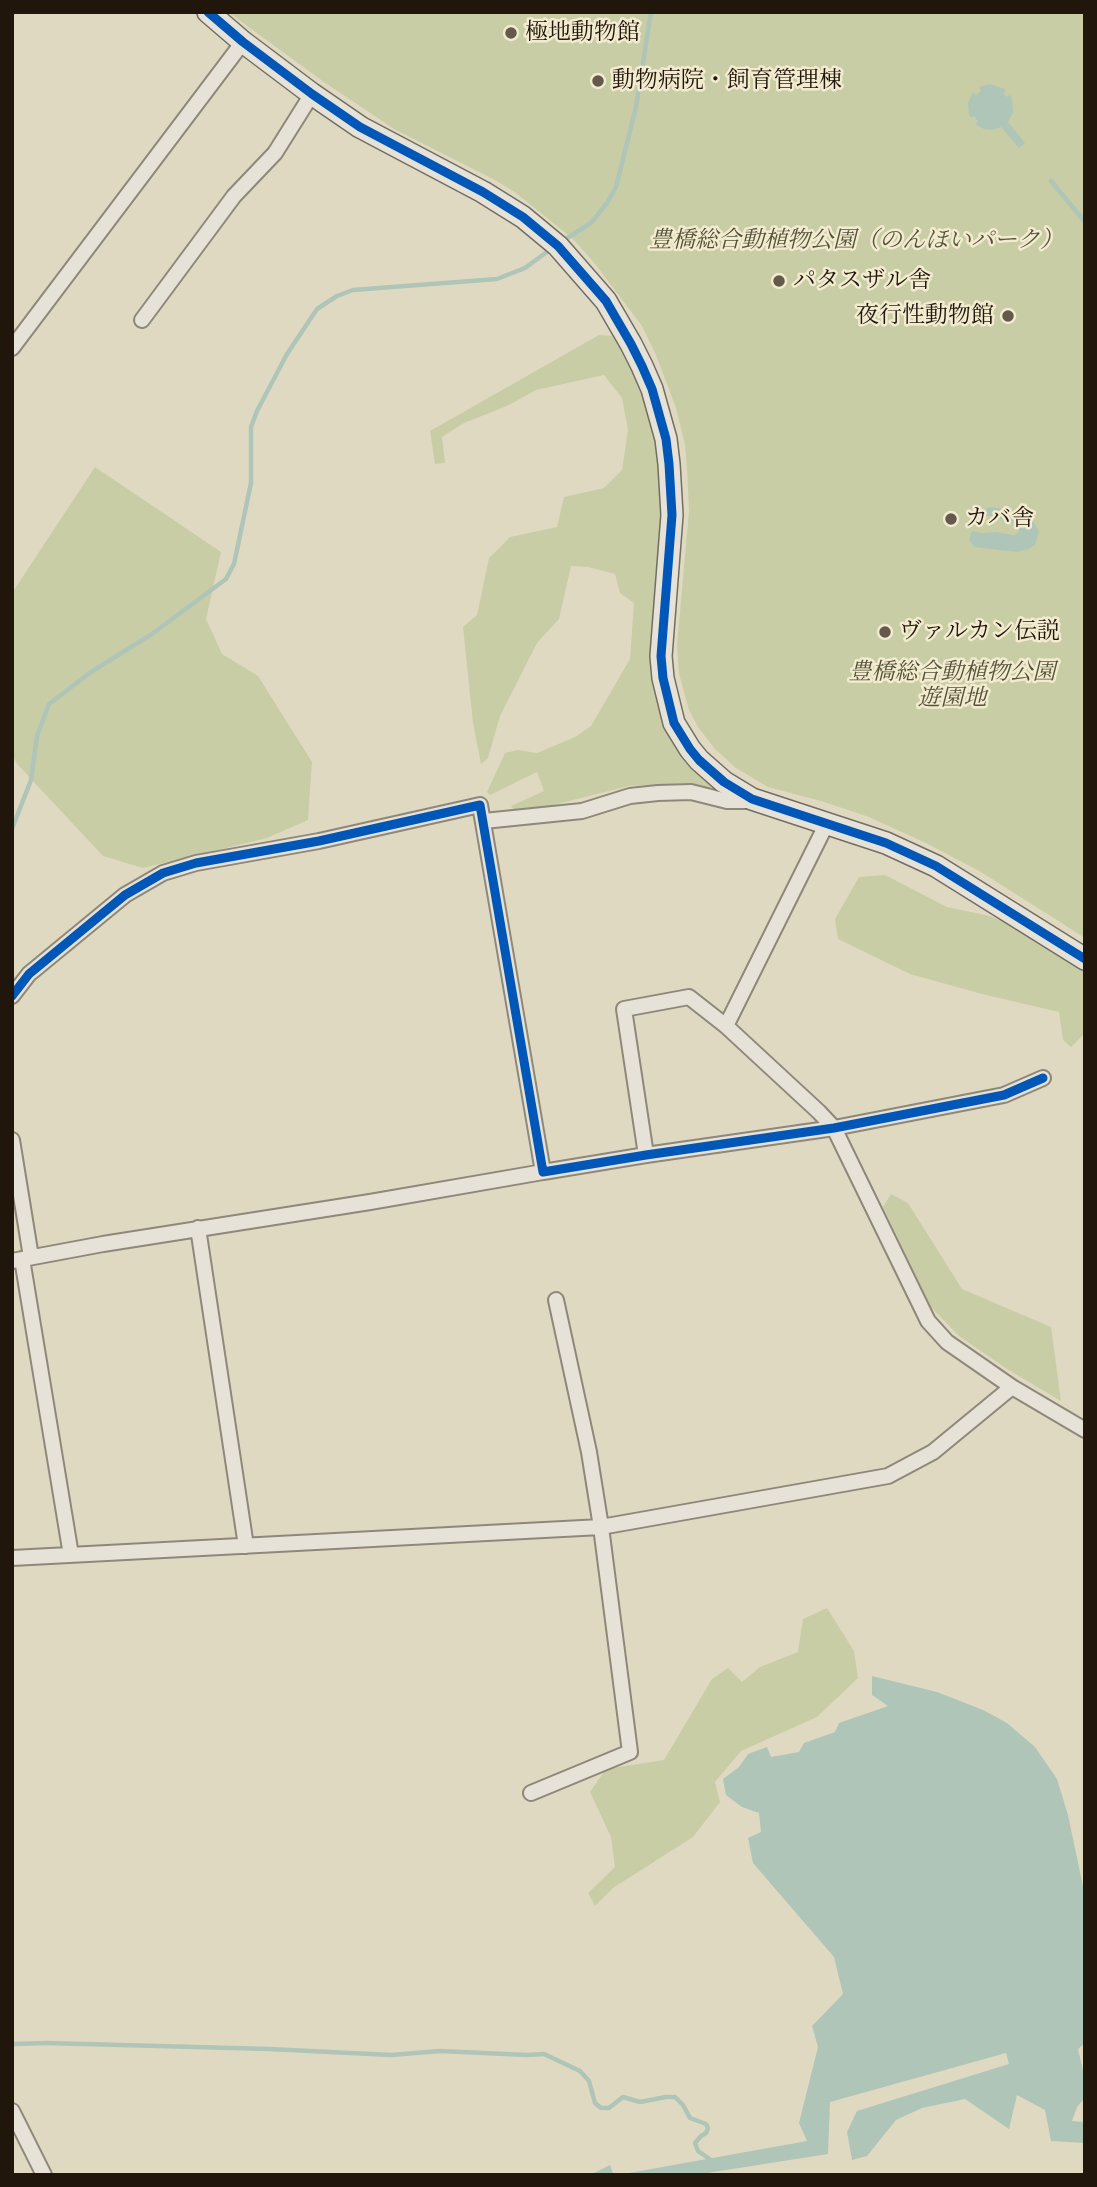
<!DOCTYPE html>
<html>
<head>
<meta charset="utf-8">
<style>
	body { margin:0 }
	#map { position:relative; width:1097px; height:2187px; overflow:hidden; background:#e0d9c2; font-family:"IM FELL French Canon",serif }
	canvas { display:block }
	.frame { position:absolute; inset:0; border:14px solid #20160b; pointer-events:none }
</style>
</head>
<body>
<div id="map">
<canvas width="1097" height="2187"></canvas>
<div class="frame"></div>
</div>
<script>
const g = document.querySelector('canvas').getContext('2d');
g.lineJoin = 'round';
function fillPath(path, color) {
  g.fillStyle = color;
  g.fill(path, 'evenodd');
}
function toPath(rows) {
  const path = new Path2D();
  for (const r of rows) {
    path.moveTo(r[0], r[1]);
    for (let i = 2; i < r.length; i += 2) path.lineTo(r[i], r[i + 1]);
  }
  return path;
}
function strokePath(path, color, width, dash) {
  g.strokeStyle = color;
  g.lineWidth = width;
  g.lineCap = dash ? 'butt' : 'round';
  g.setLineDash(dash || []);
  g.stroke(path);
}
function drawText(font, color, halo, rows, align = 'center') {
  g.font = font + ' "IM FELL French Canon","Noto Serif JP",serif';
  g.lineWidth = 5;
  g.setLineDash([]);
  g.textBaseline = 'middle';
  g.strokeStyle = halo;
  g.fillStyle = color;
  for (const [text, x, y, turn = 0] of rows) {
    g.save();
    g.translate(x, y);
    g.rotate((+turn || 0) * Math.PI / 180);
    g.textAlign = isNaN(turn) ? turn : align;
    if (halo) g.strokeText(text, 0, 0);
    g.fillText(text, 0, 0);
    g.restore();
  }
}
const green = toPath([
	[228,12,1085,12,1085,938,981,872,928,844,869,817,821,801,768,787,736,768,715,749,698,727,689,710,679,674,677,645,689,511,687,468,685,445,676,408,656,355,642,326,596,265,574,240,516,193,495,180,394,129,324,82],
	[599,335,615,336,643,384,664,475,654,660,713,786,709,789,691,783,629,786,517,814,511,806,544,791,537,772,490,795,487,792,505,753,518,750,537,753,575,737,591,726,630,659,634,603,620,593,615,574,588,567,571,566,559,619,537,643,500,716,488,758,481,764,473,723,463,627,477,615,489,558,510,537,557,527,564,497,604,488,622,470,628,430,622,398,604,375,536,390,507,406,464,423,442,437,445,463,435,464,430,431],
	[95,467,221,552,206,619,222,654,258,676,312,762,308,820,267,838,143,868,103,856,18,765,12,755,12,593],
	[885,875,947,907,990,916,1022,930,1085,972,1085,1033,1071,1047,1063,1040,1059,1012,982,994,910,974,838,939,835,919,859,877],
	[891,1194,908,1203,962,1289,1051,1327,1061,1401,1007,1369,959,1336,931,1307,883,1207],
	[827,1608,854,1651,858,1678,817,1717,741,1751,715,1782,720,1802,693,1837,613,1888,595,1906,588,1893,615,1867,611,1837,590,1792,606,1769,664,1760,712,1679,728,1668,742,1682,760,1667,798,1652,803,1619]
]);
const water = toPath([
	[990,84,1002,88,1006,90,1003,93,1007,97,1010,95,1012,98,1013,113,1008,122,1025,143,1019,148,1001,127,992,130,984,129,975,124,978,121,974,116,971,118,969,115,968,103,973,92,976,95,981,91,979,87],
	[990,507,1009,510,1032,519,1039,531,1035,545,1028,549,1016,552,974,547,969,540,972,531,982,533,996,532,1014,535,1019,532,1018,525,992,516,977,516,982,510],
	[872,1676,937,1692,983,1710,1007,1723,1035,1747,1057,1779,1068,1815,1085,1896,1085,2043,1078,2049,1085,2079,1085,2098,1077,2107,1072,2121,1085,2122,1085,2143,1051,2141,1045,2110,1017,2095,1009,2129,965,2099,922,2108,896,2120,867,2156,852,2160,847,2132,857,2111,1009,2064,1006,2053,830,2102,828,2154,694,2175,590,2175,610,2165,613,2173,629,2173,807,2141,799,2123,818,2047,812,2026,843,1994,834,1957,753,1863,748,1838,761,1832,759,1813,742,1807,726,1795,723,1779,739,1767,748,1754,767,1747,771,1757,799,1752,804,1743,835,1732,839,1723,888,1706,872,1695]
]);
const stream = toPath([
	[1051,181,1085,222],
	[561,242,591,223,607,203,616,187,636,107,651,12],
	[12,829,31,780,37,736,49,704,91,672,152,634,226,579,234,564,251,483,251,427,257,411,287,354,317,309,337,296,353,290,497,279,525,268,551,249],
	[12,2044,47,2043,269,2049,391,2055,440,2051,527,2055,544,2054,580,2071,589,2081,595,2103,601,2108,609,2108,623,2097,640,2102,666,2097,675,2097,683,2105,690,2118,706,2124,708,2128,706,2133,701,2136,695,2143,698,2151,714,2162]
]);
const street = toPath([
	[142,320,234,196,275,153,312,94],
	[12,348,243,42],
	[484,821,582,811,630,796,658,793,691,792,727,801,751,801],
	[827,823,726,1026,819,1112,834,1128,928,1321,947,1342,1012,1387,1085,1430],
	[12,996,29,974,125,895,163,873,196,863,319,841,480,805,543,1172,646,1155,834,1128,1004,1095,1043,1078],
	[12,1140,31,1257],
	[646,1155,624,1009,689,997,726,1026],
	[198,1228,246,1546],
	[22,1259,71,1555],
	[12,1261,103,1244,370,1202,543,1172],
	[12,1558,601,1527,888,1476,933,1452,1012,1387],
	[531,1793,630,1752,601,1527,589,1452,556,1300],
	[12,2111,44,2175]
]);
const secondary = toPath([
	[208,12,243,42,312,94,360,127,483,192,523,217,558,246,606,301,631,344,642,366,652,389,666,439,669,464,672,515,661,656,663,678,674,723,690,749,699,760,724,782,752,799,886,843,936,866,1085,959]
]);
const cycleway = toPath([
	[208,12,243,42,312,94,360,127,483,192,523,217,558,246,606,301,631,344,642,366,652,389,666,439,669,464,672,515,661,656,663,678,674,723,690,749,699,760,724,782,752,799,886,843,936,866,1085,959],
	[12,996,29,974,125,895,163,873,196,863,319,841,480,805,543,1172,646,1155,834,1128,1004,1095,1043,1078]
]);
const markers = [
	[511,33,7,"#635a4b"],
	[598,81,7,"#635a4b"],
	[779,281,7,"#635a4b"],
	[1008,316,7,"#635a4b"],
	[951,519,7,"#635a4b"],
	[885,632,7,"#635a4b"]
];
const poiNames = [
	["極地動物館",525,33],
	["動物病院・飼育管理棟",612,81],
	["パタスザル舎",793,281],
	["夜行性動物館",994,316,"right"],
	["カバ舎",965,519],
	["ヴァルカン伝説",899,632]
];
const parkNames = [
	["豊橋総合動植物公園（のんほいパーク）",856,241],
	["豊橋総合動植物公園",952,673],
	["遊園地",952,699]
];
fillPath(green, '#c8cda6');
fillPath(water, '#afc5b8');
strokePath(stream, '#afc5b8', 4.5);
strokePath(street, '#8e887a', 18);
strokePath(secondary, '#736e61', 24);
strokePath(street, '#e6e2d7', 14);
strokePath(secondary, '#e6e2d7', 21);
strokePath(cycleway, '#0057b8', 9);
for (const [x, y, r, color] of markers) {
  const dot = new Path2D();
  dot.arc(x, y, r, 0, 2 * Math.PI);
  g.fillStyle = color;
  g.fill(dot);
  strokePath(dot, '#f3ebcf', 2.5);
}
drawText('23px', '#20160b', '#f3ebcf', poiNames, 'left');
drawText('italic 23px', '#54533a', '#f3ebcf', parkNames);
</script>
</body>
</html>
